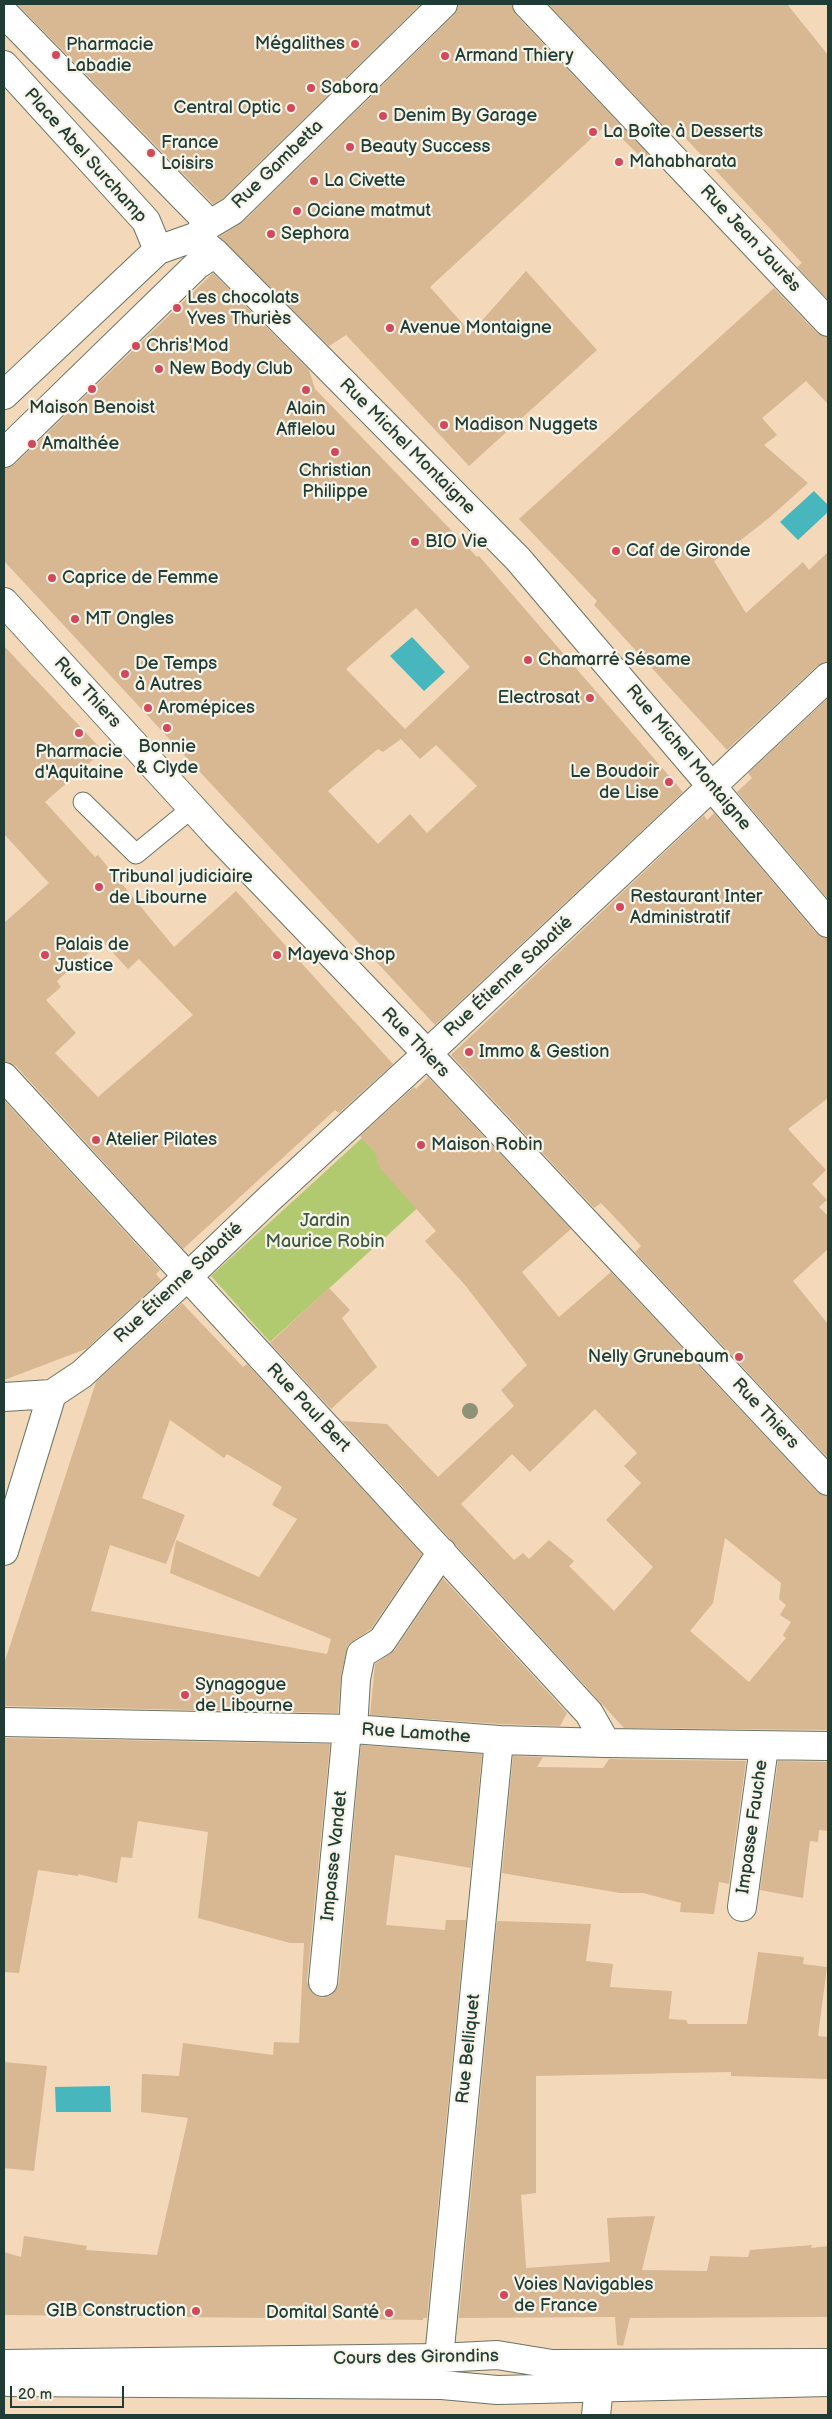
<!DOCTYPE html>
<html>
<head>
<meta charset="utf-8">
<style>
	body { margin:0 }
	#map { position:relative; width:832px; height:2419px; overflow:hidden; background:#f3d9ba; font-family:"Balsamiq Sans",sans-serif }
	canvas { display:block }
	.frame { position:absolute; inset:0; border:5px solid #1f3d34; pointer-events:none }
	.scale { position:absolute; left:10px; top:2386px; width:114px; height:22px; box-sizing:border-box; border:2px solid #1f3d34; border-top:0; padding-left:6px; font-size:15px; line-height:18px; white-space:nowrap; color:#1f3d34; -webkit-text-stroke:4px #f7f3e8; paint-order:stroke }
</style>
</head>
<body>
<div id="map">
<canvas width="832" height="2419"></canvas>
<div class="frame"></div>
<div class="scale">20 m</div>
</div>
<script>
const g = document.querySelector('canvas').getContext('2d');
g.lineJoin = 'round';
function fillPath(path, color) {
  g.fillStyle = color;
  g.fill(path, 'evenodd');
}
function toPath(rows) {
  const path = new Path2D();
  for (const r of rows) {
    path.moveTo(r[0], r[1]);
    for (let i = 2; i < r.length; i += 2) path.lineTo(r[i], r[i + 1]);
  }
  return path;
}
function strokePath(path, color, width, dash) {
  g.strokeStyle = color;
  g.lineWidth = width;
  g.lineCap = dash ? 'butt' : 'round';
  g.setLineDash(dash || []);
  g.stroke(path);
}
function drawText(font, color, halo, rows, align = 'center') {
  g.font = font + ' "Balsamiq Sans",sans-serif';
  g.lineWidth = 4.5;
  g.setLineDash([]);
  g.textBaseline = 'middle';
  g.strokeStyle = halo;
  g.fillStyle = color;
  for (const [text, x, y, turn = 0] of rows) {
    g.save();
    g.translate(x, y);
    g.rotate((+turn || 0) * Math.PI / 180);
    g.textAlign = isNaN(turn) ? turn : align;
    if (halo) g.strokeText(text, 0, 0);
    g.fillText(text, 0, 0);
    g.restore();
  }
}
const green = toPath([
	[362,1138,423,1203,270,1342,211,1276]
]);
const water = toPath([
	[814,491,828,505,828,512,798,540,780,522],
	[412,637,445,672,424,691,390,656],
	[110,2086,111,2112,56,2112,55,2087]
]);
const building = toPath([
	[17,4,421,4,222,199,213,204],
	[458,4,512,4,516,15,649,155,644,160,607,124,430,287,471,333,526,271,597,350,469,466,346,335,329,346,219,237,243,222,454,15],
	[548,4,787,4,828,55,828,300,797,267,802,263,677,129,671,134],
	[213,273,309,370,315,389,323,397,477,557,479,556,683,792,435,1025,4,561,4,468,15,464],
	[416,608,470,667,405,729,346,669],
	[401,739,420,759,436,745,477,786,427,833,410,814,378,844,328,791,378,749,383,752],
	[774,288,817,333,828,337,828,404,806,381,762,418,777,435,764,445,808,483,769,518,714,561,746,613,803,562,809,570,828,552,828,662,817,666,727,750,594,605,597,601,519,519],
	[4,646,103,751,45,802,95,857,98,855,174,947,236,891,393,1064,339,1113,335,1110,183,1249,16,1066,4,1062,4,923,49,883,4,834],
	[102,941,128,969,139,959,193,1015,98,1097,55,1053,76,1033,46,1000,61,987,57,981],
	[828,698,828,899,737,792,752,778,748,773],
	[714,813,816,933,828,938,828,1098,788,1129,826,1170,812,1184,827,1200,819,1207,828,1216,828,1249,793,1281,828,1324,828,1458,635,1252,641,1246,621,1224,601,1203,594,1208,451,1055,704,815,707,820],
	[428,1077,571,1229,522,1272,559,1317,611,1272,817,1492,828,1496,828,1730,624,1728,342,1421,387,1424,438,1477,514,1406,501,1390,527,1365,465,1285,425,1241,436,1231,379,1167,375,1152,360,1136,414,1087,416,1089],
	[595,1409,637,1453,624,1466,641,1483,606,1520,653,1567,614,1611,569,1566,574,1561,549,1540,529,1559,523,1553,514,1560,461,1504,512,1454,530,1472],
	[725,1538,781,1583,779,1599,786,1605,780,1615,791,1622,783,1635,786,1638,749,1682,690,1631,713,1603],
	[4,1100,160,1270,156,1274,161,1280,86,1349,4,1380],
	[329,1288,350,1310,342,1318,377,1367,331,1409,270,1343],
	[182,1303,243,1367,247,1364,422,1554,371,1629,348,1645,341,1676,338,1713,4,1706,4,1664,96,1382],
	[170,1420,224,1458,227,1454,282,1487,272,1505,297,1519,259,1577,176,1540,170,1573,331,1639,327,1654,91,1611,110,1545,166,1564,185,1515,142,1498],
	[443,1578,567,1713,560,1726,500,1724,370,1715,375,1664,395,1650],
	[4,1738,330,1744,307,1981,309,1988,314,1994,322,1998,330,1996,335,1991,339,1983,361,1745,482,1754,471,1868,395,1855,386,1925,445,1930,446,1920,466,1920,427,2318,423,2318,423,2320,356,2319,4,2315,4,2252,21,2257,24,2236,87,2246,86,2250,157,2255,188,2118,141,2112,142,2074,179,2076,183,2043,273,2055,274,2042,299,2043,304,1943,290,1943,198,1918,208,1832,138,1821,132,1858,121,1857,117,1883,78,1874,78,1876,38,1870,19,1973,4,1972],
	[513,1756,543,1757,537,1767,603,1768,609,1759,746,1761,729,1884,719,1882,714,1914,680,1912,681,1903,643,1893,620,1893,502,1873],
	[778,1761,828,1762,828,1831,819,1830,818,1842,810,1841,803,1898,760,1890],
	[497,1921,591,1924,586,1961,613,1964,610,1987,672,1991,669,2019,686,2020,688,2024,747,2024,758,1952,804,1957,803,1964,827,1967,818,2036,828,2037,828,2079,731,2076,731,2072,536,2076,536,2193,521,2195,526,2268,610,2262,607,2218,655,2216,642,2270,707,2271,710,2256,748,2257,750,2250,812,2245,811,2248,828,2246,828,2317,630,2318,623,2346,617,2345,615,2317,459,2318],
	[4,2062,47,2066,34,2171,4,2168]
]);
const lane = toPath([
	[83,802,136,854,192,808]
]);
const street = toPath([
	[527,4,828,322],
	[4,13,210,224],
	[4,65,146,221,158,250],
	[195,237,210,224,232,211,443,4],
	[4,395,158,250,195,237,215,253,518,559,828,923],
	[4,453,197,265,215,253],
	[4,602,216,834,441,1068,828,1481],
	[4,1077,589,1713,606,1743],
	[52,1394,82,1374,200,1265,269,1199,444,1038,828,677],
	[4,1397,52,1394],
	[4,1551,52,1394],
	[4,1722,353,1729,499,1740,606,1743,828,1746],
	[353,1729,356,1679,361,1654,382,1641,442,1552],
	[742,1907,764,1747],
	[323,1982,347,1730],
	[439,2358,499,1740],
	[596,2415,599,2387]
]);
const primary = toPath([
	[4,2364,439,2358,497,2355,552,2364,828,2363],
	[8,2382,442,2385,497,2390,828,2382]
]);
const trees = [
	[470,1411]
];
const markers = [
	[355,44,5,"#d1495b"],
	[56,55,5,"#d1495b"],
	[445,56,5,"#d1495b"],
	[311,88,5,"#d1495b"],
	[291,108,5,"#d1495b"],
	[383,116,5,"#d1495b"],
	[593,132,5,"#d1495b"],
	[350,147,5,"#d1495b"],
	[151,153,5,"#d1495b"],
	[619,162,5,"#d1495b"],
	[314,181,5,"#d1495b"],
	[297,211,5,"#d1495b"],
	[271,234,5,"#d1495b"],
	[177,308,5,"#d1495b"],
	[390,328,5,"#d1495b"],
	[136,346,5,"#d1495b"],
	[159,369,5,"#d1495b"],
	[92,389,5,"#d1495b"],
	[306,390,5,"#d1495b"],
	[444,425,5,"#d1495b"],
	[32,444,5,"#d1495b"],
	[335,452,5,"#d1495b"],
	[415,542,5,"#d1495b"],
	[616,551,5,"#d1495b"],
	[52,578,5,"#d1495b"],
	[75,619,5,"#d1495b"],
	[528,660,5,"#d1495b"],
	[125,674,5,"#d1495b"],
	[590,698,5,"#d1495b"],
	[148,708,5,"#d1495b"],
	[167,728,5,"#d1495b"],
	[79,733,5,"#d1495b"],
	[669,782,5,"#d1495b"],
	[99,887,5,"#d1495b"],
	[620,907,5,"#d1495b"],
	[45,955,5,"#d1495b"],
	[277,955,5,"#d1495b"],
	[469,1052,5,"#d1495b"],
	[96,1140,5,"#d1495b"],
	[421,1145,5,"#d1495b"],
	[739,1357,5,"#d1495b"],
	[185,1695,5,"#d1495b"],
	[504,2295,5,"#d1495b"],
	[196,2311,5,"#d1495b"],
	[389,2313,5,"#d1495b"]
];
const poiNames = [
	["Mégalithes",345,44,"right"],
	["Pharmacie",66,45],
	["Labadie",66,66],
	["Armand Thiery",455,56],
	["Sabora",321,88],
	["Central Optic",281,108,"right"],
	["Denim By Garage",393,116],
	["La Boîte à Desserts",603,132],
	["France",161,143],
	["Loisirs",161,164],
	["Beauty Success",360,147],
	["Mahabharata",629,162],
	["La Civette",324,181],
	["Ociane matmut",307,211],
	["Sephora",281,234],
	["Les chocolats",187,298],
	["Yves Thuriès",187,319],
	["Avenue Montaigne",400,328],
	["Chris'Mod",146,346],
	["New Body Club",169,369],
	["Maison Benoist",92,408,"center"],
	["Alain",306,409,"center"],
	["Afflelou",306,430,"center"],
	["Madison Nuggets",454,425],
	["Amalthée",42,444],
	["Christian",335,471,"center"],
	["Philippe",335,492,"center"],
	["BIO Vie",425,542],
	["Caf de Gironde",626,551],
	["Caprice de Femme",62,578],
	["MT Ongles",85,619],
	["Chamarré Sésame",538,660],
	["De Temps",135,664],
	["à Autres",135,685],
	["Electrosat",580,698,"right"],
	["Aromépices",158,708],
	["Bonnie",167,747,"center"],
	["& Clyde",167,768,"center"],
	["Pharmacie",79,752,"center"],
	["d'Aquitaine",79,773,"center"],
	["Le Boudoir",659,772,"right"],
	["de Lise",659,793,"right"],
	["Tribunal judiciaire",109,877],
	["de Libourne",109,898],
	["Restaurant Inter",630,897],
	["Administratif",630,918],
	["Palais de",55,945],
	["Justice",55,966],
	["Mayeva Shop",287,955],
	["Immo & Gestion",479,1052],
	["Atelier Pilates",106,1140],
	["Maison Robin",431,1145],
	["Nelly Grunebaum",729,1357,"right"],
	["Synagogue",195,1685],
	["de Libourne",195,1706],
	["Voies Navigables",514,2285],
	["de France",514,2306],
	["GIB Construction",186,2311,"right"],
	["Domital Santé",379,2313,"right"]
];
const streetNames = [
	["Place Abel Surchamp",85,156,48],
	["Rue Gambetta",278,165,-44],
	["Rue Jean Jaurès",750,239,47],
	["Rue Michel Montaigne",407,447,45],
	["Rue Thiers",87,693,47],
	["Rue Michel Montaigne",688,758,50],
	["Rue Étienne Sabatié",509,977,-43],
	["Rue Thiers",415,1043,46],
	["Rue Étienne Sabatié",179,1283,-43],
	["Rue Paul Bert",308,1408,47],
	["Rue Thiers",765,1414,47],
	["Rue Lamothe",416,1734,4],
	["Impasse Fauche",753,1827,-82],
	["Impasse Vandet",335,1856,-84],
	["Rue Belliquet",469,2049,-84],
	["Cours des Girondins",416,2358,-1]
];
const parkNames = [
	["Jardin",325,1221],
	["Maurice Robin",325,1242]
];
fillPath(green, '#b1ca6f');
fillPath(water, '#47b6bd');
fillPath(building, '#d8b793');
strokePath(lane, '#697463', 21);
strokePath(street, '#697463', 30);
strokePath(primary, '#697463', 30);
strokePath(lane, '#fff', 19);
strokePath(street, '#fff', 28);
strokePath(primary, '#fff', 28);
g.fillStyle = '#8e9377';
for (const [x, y] of trees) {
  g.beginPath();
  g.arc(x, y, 8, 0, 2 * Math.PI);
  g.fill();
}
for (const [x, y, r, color] of markers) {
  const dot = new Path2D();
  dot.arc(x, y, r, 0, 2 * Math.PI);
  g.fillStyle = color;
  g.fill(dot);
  strokePath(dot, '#f7f3e8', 2);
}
drawText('18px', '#1f3d34', '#f7f3e8', poiNames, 'left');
drawText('18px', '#1f3d34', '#f7f3e8', streetNames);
drawText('18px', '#3c5940', '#f7f3e8', parkNames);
</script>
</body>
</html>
